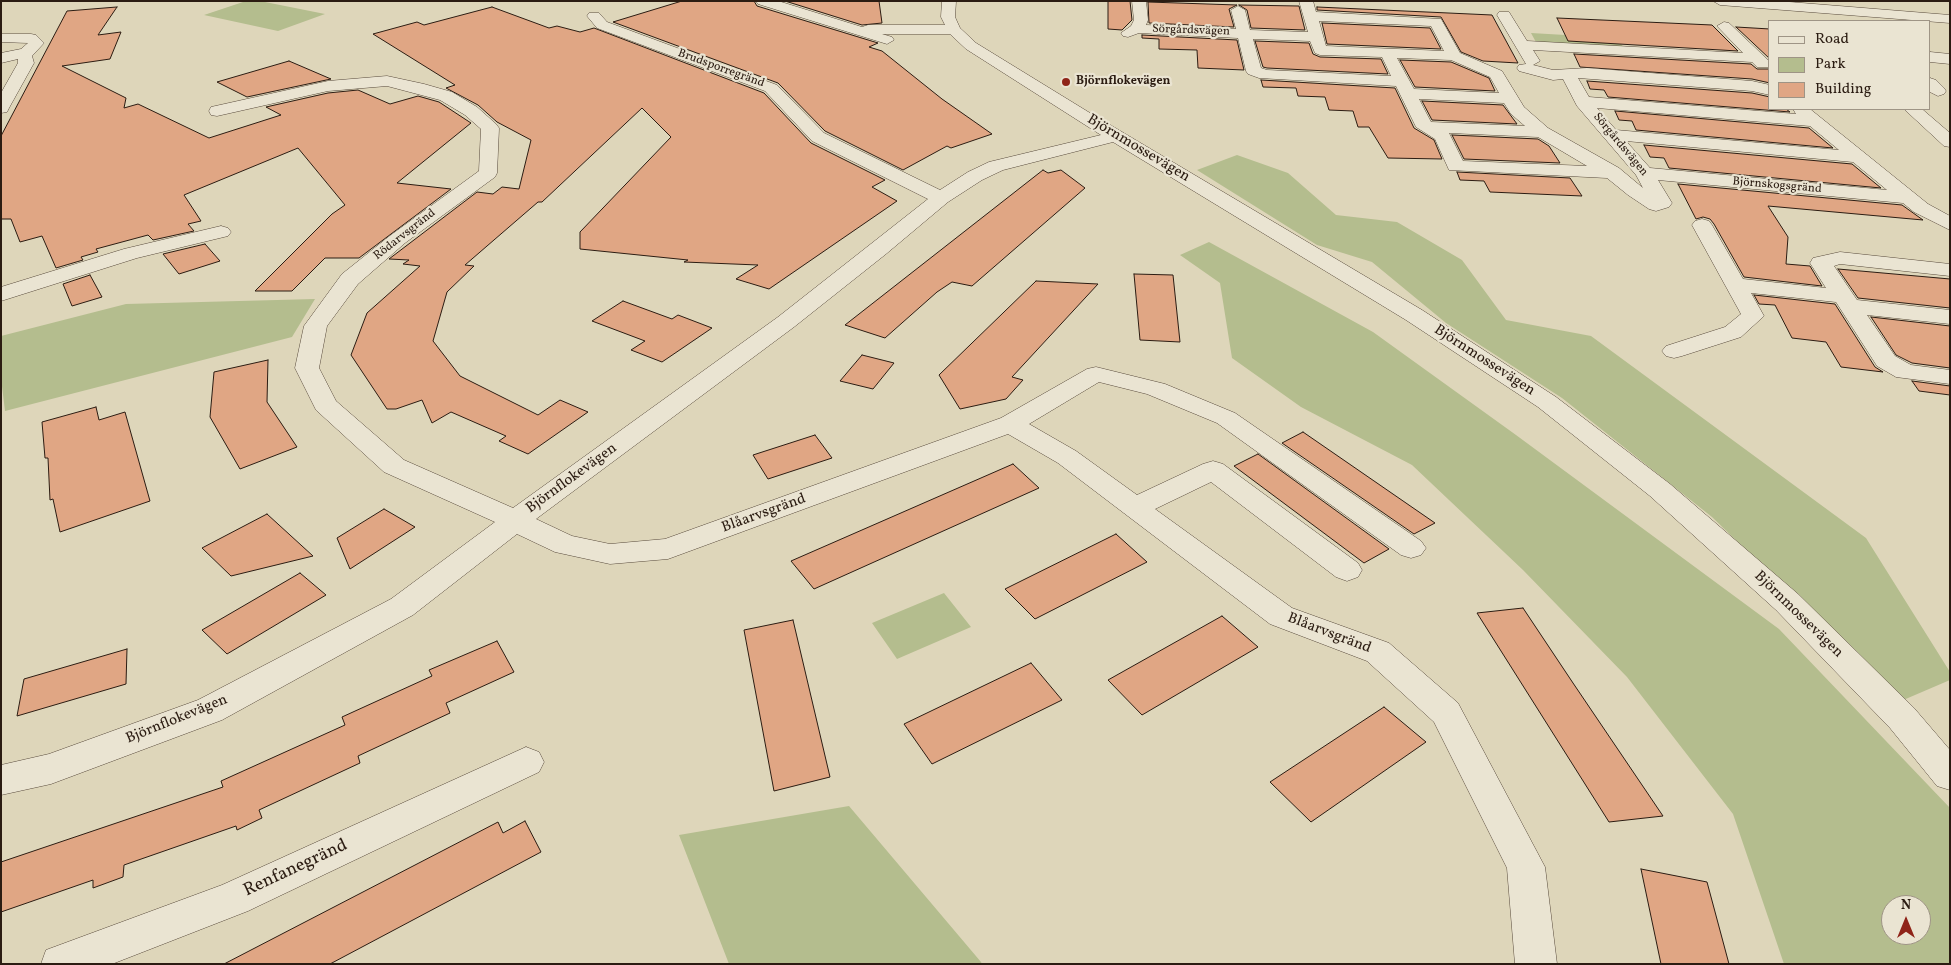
<!DOCTYPE html>
<html>
<head>
<meta charset="utf-8">
<style>
	body { margin:0 }
	#map { position:relative; width:1951px; height:965px; overflow:hidden; background:#ded6ba; font-family:Vollkorn,serif }
	canvas { display:block }
	.frame { position:absolute; inset:0; border:2px solid #2b1c12; pointer-events:none }
	.legend { position:absolute; left:1768px; top:20px; width:162px; height:90px; box-sizing:border-box; background:#eae4d2; border:1px solid #9e9485; margin:0; padding:6px 9px; list-style:none; font-size:15px; color:#2b1c12 }
	.legend li { display:flex; align-items:center; gap:10px; height:25px }
	.legend b { width:25px; border:1px solid #9e9485 }
	.north { position:absolute; left:1881px; top:895px; width:50px; height:50px; box-sizing:border-box; background:#eae4d2; border:1px solid #9e9485; border-radius:50%; rotate:0deg; font-size:14px; font-weight:700; line-height:20px; text-align:center; color:#2b1c12 }
	.north::after { content:''; display:block; margin:auto; width:18px; height:22px; background:#8f2418; clip-path:polygon(50% 0,100% 100%,50% 72%,0 100%) }
</style>
</head>
<body>
<div id="map">
<canvas width="1951" height="965"></canvas>
<div class="frame"></div>
<ul class="legend">
<li><b style="height:6px;background:#eae4d2"></b>Road</li>
<li><b style="height:14px;background:#b4bd8e"></b>Park</li>
<li><b style="height:14px;background:#e0a684"></b>Building</li>
</ul>
<div class="north">N</div>
</div>
<script>
const g = document.querySelector('canvas').getContext('2d');
g.lineJoin = 'round';
function fillPath(path, color) {
  g.fillStyle = color;
  g.fill(path, 'evenodd');
}
function toPath(rows) {
  const path = new Path2D();
  for (const r of rows) {
    path.moveTo(r[0], r[1]);
    for (let i = 2; i < r.length; i += 2) path.lineTo(r[i], r[i + 1]);
  }
  return path;
}
function strokePath(path, color, width, dash) {
  g.strokeStyle = color;
  g.lineWidth = width;
  g.lineCap = dash ? 'butt' : 'round';
  g.setLineDash(dash || []);
  g.stroke(path);
}
function drawText(font, color, halo, rows, align = 'center') {
  g.font = font + ' Vollkorn,serif';
  g.lineWidth = 4.5;
  g.setLineDash([]);
  g.textBaseline = 'middle';
  g.strokeStyle = halo;
  g.fillStyle = color;
  for (const [text, x, y, turn = 0] of rows) {
    g.save();
    g.translate(x, y);
    g.rotate((+turn || 0) * Math.PI / 180);
    g.textAlign = isNaN(turn) ? turn : align;
    if (halo) g.strokeText(text, 0, 0);
    g.fillText(text, 0, 0);
    g.restore();
  }
}
const green = toPath([
	[246,1,260,1,325,14,278,31,204,15],
	[1531,33,1617,38,1624,48,1537,44],
	[1237,155,1288,173,1336,215,1397,222,1462,260,1506,320,1591,336,1866,538,1950,672,1950,680,1901,701,1712,517,1562,398,1446,323,1372,262,1317,245,1197,170],
	[1209,242,1373,332,1516,435,1779,629,1950,808,1950,964,1784,964,1733,814,1627,677,1523,570,1412,465,1301,407,1232,358,1220,283,1180,255],
	[1891,905,1921,905,1921,935,1891,935],
	[315,299,292,337,5,411,1,378,1,336,126,304],
	[944,593,971,627,897,659,872,623],
	[849,806,981,962,982,964,729,964,679,835]
]);
const building = toPath([
	[682,1,754,1,757,6,878,43,869,47,882,51,942,99,992,134,951,148,947,146,903,170,825,131,778,83,613,22,682,1],
	[785,1,879,1,882,23,862,25,785,1],
	[1108,1,1130,1,1132,20,1122,30,1108,29,1108,1],
	[1148,2,1237,5,1229,9,1234,27,1149,23,1148,2],
	[1239,5,1299,6,1305,30,1251,28,1247,10,1239,5],
	[117,7,98,35,121,32,110,59,62,66,126,98,124,108,138,104,209,138,281,115,266,107,328,93,358,90,390,104,418,96,439,102,471,123,397,183,451,189,359,258,325,258,292,291,255,291,332,214,345,205,298,148,184,195,201,221,188,224,194,231,153,240,148,235,96,249,98,252,81,257,83,260,56,268,42,236,20,242,11,219,1,219,1,136,67,11,117,7],
	[492,7,549,28,557,26,580,32,594,28,764,93,811,143,885,180,872,187,897,201,769,289,736,279,758,265,684,262,688,260,580,249,580,232,671,137,642,108,542,202,538,202,465,265,474,266,447,292,433,341,460,376,538,415,560,400,588,412,528,454,499,441,506,436,451,412,432,423,422,400,396,409,387,409,351,355,367,313,420,266,403,264,409,260,389,259,477,192,493,194,502,187,519,189,531,140,497,122,478,105,446,88,455,85,373,34,417,22,424,25,492,7],
	[1317,7,1492,15,1518,63,1483,61,1461,52,1441,17,1317,10,1317,7],
	[1557,18,1712,25,1738,51,1568,41,1557,18],
	[1322,23,1430,28,1441,49,1327,44,1322,23],
	[1736,27,1770,29,1770,59,1736,27],
	[1142,35,1237,40,1244,70,1198,68,1197,50,1159,49,1159,39,1142,38,1142,35],
	[1255,41,1309,43,1313,54,1320,57,1381,59,1388,74,1267,68,1263,67,1255,41],
	[1574,54,1751,64,1757,69,1770,69,1770,83,1752,79,1580,67,1574,54],
	[1400,60,1451,62,1489,78,1495,91,1415,87,1400,60],
	[289,61,331,79,247,97,217,82,289,61],
	[1261,80,1395,88,1414,128,1434,140,1442,159,1388,158,1369,127,1358,127,1353,111,1329,110,1325,97,1298,96,1296,88,1263,87,1261,80],
	[1587,81,1752,93,1770,97,1770,109,1786,109,1790,112,1608,97,1604,90,1590,89,1587,81],
	[1422,101,1503,105,1517,124,1432,120,1422,101],
	[1615,111,1809,128,1833,148,1636,130,1632,121,1619,120,1615,111],
	[1452,135,1538,139,1549,146,1560,163,1464,159,1452,135],
	[1644,145,1852,164,1881,188,1669,168,1664,158,1650,157,1644,145],
	[1043,170,1048,173,1061,170,1085,188,972,286,952,282,937,292,885,338,845,325,1043,170],
	[1457,172,1570,178,1582,196,1490,192,1484,181,1460,180,1457,172],
	[1678,184,1902,205,1923,220,1768,206,1788,237,1786,264,1810,266,1822,286,1744,277,1714,224,1710,219,1703,217,1696,219,1678,184],
	[205,244,220,261,179,274,163,254,205,244],
	[1838,269,1950,279,1950,308,1858,298,1838,269],
	[1134,274,1173,275,1180,342,1140,340,1134,274],
	[90,275,102,297,72,306,63,284,90,275],
	[1036,281,1098,284,1012,377,1023,380,1006,399,960,409,939,375,1036,281],
	[1754,295,1835,304,1875,367,1883,372,1841,367,1826,342,1792,338,1775,305,1759,304,1754,295],
	[623,301,672,319,678,315,712,328,662,362,631,350,645,341,592,321,623,301],
	[1871,317,1950,326,1950,368,1912,363,1896,355,1871,317],
	[862,355,894,363,873,389,840,381,862,355],
	[268,360,267,402,297,447,240,469,210,417,214,372,268,360],
	[1912,381,1950,386,1950,395,1919,391,1912,381],
	[96,407,99,420,125,412,150,501,60,532,53,499,50,500,48,458,45,458,42,422,96,407],
	[1303,432,1435,523,1414,534,1282,443,1303,432],
	[815,435,832,458,768,479,753,455,815,435],
	[1258,454,1389,549,1364,563,1234,466,1258,454],
	[1013,464,1039,488,814,589,791,561,1013,464],
	[384,509,415,527,350,569,337,538,384,509],
	[267,514,313,556,231,576,202,548,267,514],
	[1116,534,1147,562,1035,619,1005,589,1116,534],
	[300,573,326,595,227,654,202,630,300,573],
	[1523,608,1573,683,1663,816,1609,822,1477,613,1523,608],
	[1222,616,1258,647,1142,715,1108,680,1222,616],
	[793,620,830,777,774,791,744,630,793,620],
	[497,641,514,672,446,703,450,713,358,756,360,763,259,810,262,818,237,830,236,826,124,865,123,877,93,888,93,880,1,912,1,862,223,787,221,781,345,725,342,717,432,676,429,670,497,641],
	[127,649,126,684,17,716,24,679,127,649],
	[1031,663,1062,700,932,764,904,724,1031,663],
	[1384,707,1426,742,1311,822,1270,782,1384,707],
	[525,821,541,852,330,964,224,964,498,822,503,833,525,821],
	[1641,869,1707,882,1729,964,1661,964,1641,869]
]);
const minor = toPath([
	[756,1,778,1,862,27,868,25,945,25,941,17,942,1,956,1,955,17,960,28,976,43,1090,113,1422,310,1556,397,1670,484,1798,594,1914,708,1950,750,1950,790,1937,786,1890,728,1776,610,1650,496,1538,407,1406,320,1113,142,1003,170,982,180,948,202,886,254,794,327,536,519,572,536,610,544,665,539,1001,418,1087,369,1096,367,1165,384,1235,413,1421,541,1426,548,1421,555,1411,558,1401,555,1217,423,1147,394,1099,382,1029,424,1076,451,1137,495,1203,464,1213,461,1223,464,1358,563,1362,570,1358,577,1347,581,1336,577,1211,482,1155,509,1292,608,1389,643,1458,703,1545,867,1557,964,1515,964,1507,868,1434,722,1367,661,1270,624,1058,463,1008,434,668,559,610,564,555,552,517,534,413,615,222,720,51,784,1,795,1,765,49,754,198,700,391,599,495,522,384,472,316,410,295,368,304,326,342,274,391,235,479,171,481,129,465,115,440,100,387,86,328,91,217,116,211,115,209,111,211,107,328,81,387,76,424,84,452,92,477,107,496,124,499,128,497,173,495,177,405,243,358,284,327,326,319,368,336,401,404,460,513,508,778,317,928,199,812,141,765,91,597,28,587,16,589,13,599,13,607,22,777,85,824,133,940,190,968,172,989,162,1101,135,966,49,950,34,882,34,892,37,894,40,887,44,758,4,756,1],
	[1132,1,1146,1,1148,20,1146,25,1236,29,1231,10,1238,6,1245,10,1250,30,1308,32,1299,1,1313,1,1316,12,1441,19,1460,53,1502,71,1524,107,1548,128,1619,168,1643,188,1636,175,1577,106,1563,79,1553,80,1519,71,1517,68,1519,65,1526,64,1497,15,1499,12,1509,12,1527,41,1743,53,1717,26,1724,22,1729,23,1769,61,1769,67,1757,67,1752,62,1533,50,1540,61,1533,65,1553,70,1587,68,1752,81,1770,85,1770,95,1752,91,1578,78,1589,97,1796,114,1793,109,1810,109,1928,204,1950,216,1950,230,1914,212,1903,203,1658,180,1672,203,1669,207,1656,211,1649,209,1628,195,1607,178,1449,170,1435,139,1416,127,1396,86,1259,78,1248,74,1246,71,1238,38,1139,33,1128,37,1123,36,1121,33,1131,26,1134,20,1132,1],
	[1319,21,1431,26,1444,51,1326,46,1319,21],
	[1253,39,1310,41,1315,53,1320,55,1382,57,1391,76,1267,70,1261,68,1253,39],
	[1397,58,1451,60,1490,77,1499,93,1414,89,1397,58],
	[1419,99,1504,103,1511,114,1525,126,1431,122,1419,99],
	[1597,108,1810,126,1839,150,1616,130,1597,108],
	[1449,133,1538,137,1587,166,1463,161,1449,133],
	[1626,141,1853,162,1887,190,1650,168,1626,141],
	[1713,1,1777,1,1950,15,1950,23,1720,5,1713,1],
	[1,34,31,34,36,35,44,43,32,56,34,63,9,108,7,112,1,113,1,93,18,63,18,59,1,63,1,53,21,49,28,43,1,42,1,34],
	[1930,52,1950,54,1950,64,1930,62,1930,52],
	[1930,78,1936,80,1944,88,1946,91,1944,94,1938,96,1930,92,1930,78],
	[1904,109,1922,109,1950,133,1950,147,1944,146,1904,109],
	[1702,219,1709,221,1712,225,1743,279,1826,288,1810,263,1813,258,1840,252,1950,264,1950,276,1840,264,1834,266,1857,300,1950,310,1950,324,1867,315,1895,356,1911,365,1950,370,1950,384,1896,377,1877,366,1836,302,1751,293,1764,316,1741,337,1682,356,1674,358,1666,356,1662,351,1666,346,1725,327,1741,314,1692,225,1695,221,1702,219],
	[221,226,228,228,231,232,228,236,137,258,1,301,1,287,124,249,221,226],
	[526,747,539,752,544,762,539,772,248,911,112,964,41,964,46,950,222,885,526,747]
]);
const markers = [
	[1066,82,5,"#8f2418"]
];
const farStreetnames = [
	["Sörgårdsvägen",1191,31,2],
	["Brudsporregränd",721,69,20],
	["Sörgårdsvägen",1620,145,50],
	["Björnskogsgränd",1777,186,5],
	["Rödarvsgränd",405,235,-38]
];
const farPoinames = [
	["Björnflokevägen",1076,82]
];
const streetNames = [
	["Björnmossevägen",1138,149,31],
	["Björnmossevägen",1484,361,33],
	["Björnflokevägen",572,479,-36],
	["Blåarvsgränd",764,514,-20],
	["Björnmossevägen",1798,615,44],
	["Blåarvsgränd",1329,634,21],
	["Björnflokevägen",177,720,-22]
];
const nearStreetnames = [
	["Renfanegränd",296,869,-25]
];
fillPath(green, '#b4bd8e');
fillPath(building, '#e0a684');
strokePath(building, '#2b1c12', 1);
strokePath(minor, '#584a3c', 1);
fillPath(minor, '#eae4d2');
for (const [x, y, r, color] of markers) {
  const dot = new Path2D();
  dot.arc(x, y, r, 0, 2 * Math.PI);
  g.fillStyle = color;
  g.fill(dot);
  strokePath(dot, '#eae4d2', 2);
}
drawText('12px', '#2b1c12', '#eae4d2', farStreetnames);
drawText('bold 12px', '#2b1c12', '#eae4d2', farPoinames, 'left');
drawText('15px', '#2b1c12', '#eae4d2', streetNames);
drawText('18px', '#2b1c12', '#eae4d2', nearStreetnames);
</script>
</body>
</html>
